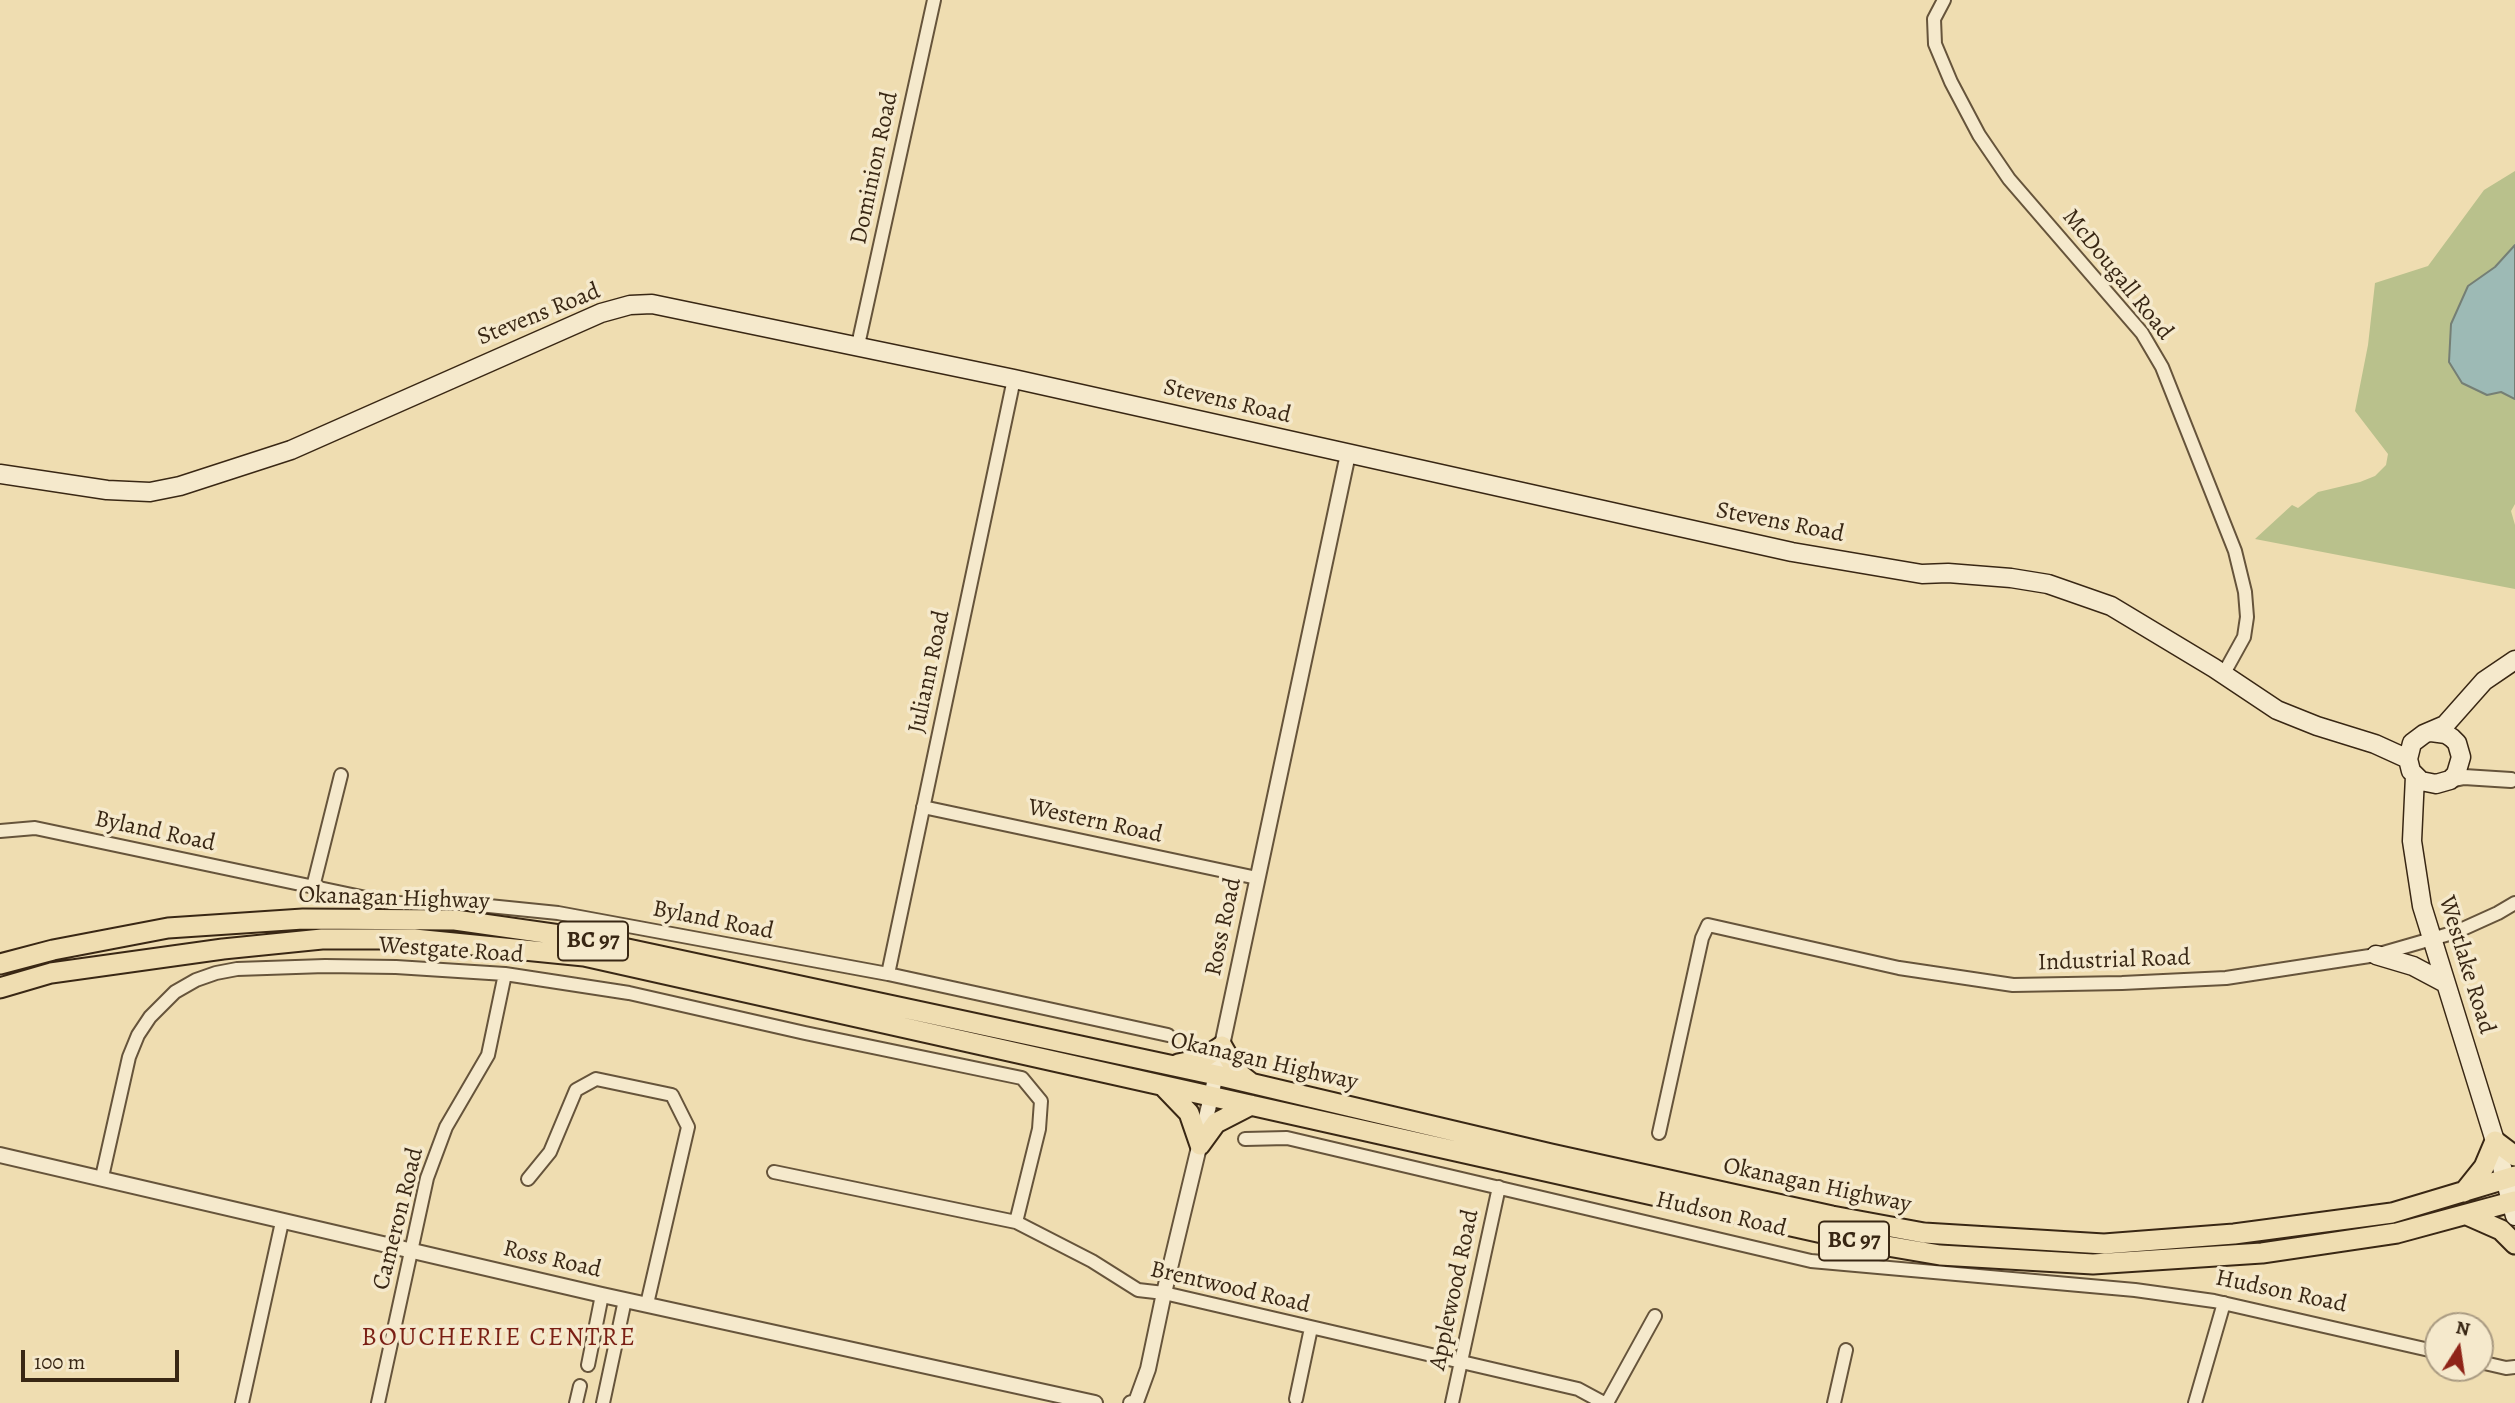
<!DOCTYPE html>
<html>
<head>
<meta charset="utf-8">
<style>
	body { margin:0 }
	#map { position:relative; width:2515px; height:1403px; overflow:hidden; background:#efddb1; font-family:Alegreya,serif }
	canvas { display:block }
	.north { position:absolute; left:2424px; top:1312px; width:70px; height:70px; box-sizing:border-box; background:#f5e9cc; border:2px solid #aa9b82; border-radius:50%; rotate:12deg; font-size:19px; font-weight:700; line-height:28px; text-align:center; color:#392714 }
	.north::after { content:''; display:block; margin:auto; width:24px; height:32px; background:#8f2418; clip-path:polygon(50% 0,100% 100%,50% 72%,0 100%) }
	.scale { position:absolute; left:21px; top:1350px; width:158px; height:32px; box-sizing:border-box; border:4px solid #392714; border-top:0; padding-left:9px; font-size:21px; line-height:24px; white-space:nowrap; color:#392714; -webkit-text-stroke:5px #f5e9cc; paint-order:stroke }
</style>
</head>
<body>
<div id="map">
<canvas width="2515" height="1403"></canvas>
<div class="north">N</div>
<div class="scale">100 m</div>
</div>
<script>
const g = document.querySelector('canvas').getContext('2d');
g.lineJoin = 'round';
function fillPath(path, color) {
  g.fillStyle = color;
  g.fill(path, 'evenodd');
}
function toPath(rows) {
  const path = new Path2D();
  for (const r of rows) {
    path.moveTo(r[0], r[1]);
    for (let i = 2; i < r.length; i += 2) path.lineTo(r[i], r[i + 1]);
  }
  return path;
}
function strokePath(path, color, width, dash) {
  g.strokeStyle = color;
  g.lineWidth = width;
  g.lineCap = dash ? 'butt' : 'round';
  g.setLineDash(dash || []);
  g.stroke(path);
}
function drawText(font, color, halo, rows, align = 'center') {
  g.font = font + ' Alegreya,serif';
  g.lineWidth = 7;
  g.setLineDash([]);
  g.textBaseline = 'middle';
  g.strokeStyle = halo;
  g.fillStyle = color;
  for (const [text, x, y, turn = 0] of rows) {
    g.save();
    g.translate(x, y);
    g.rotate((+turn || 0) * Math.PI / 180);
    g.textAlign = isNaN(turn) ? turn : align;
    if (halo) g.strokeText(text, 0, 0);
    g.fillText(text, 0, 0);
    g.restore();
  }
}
const green = toPath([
	[2515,171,2515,245,2495,267,2468,286,2501,392,2515,399,2515,504,2511,511,2515,525,2515,589,2255,539,2292,505,2298,508,2318,492,2360,482,2375,476,2386,465,2388,454,2355,411,2368,345,2375,283,2428,266,2484,190]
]);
const water = toPath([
	[2515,245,2515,399,2501,392,2487,395,2462,383,2449,362,2451,324,2468,286,2495,267,2515,245]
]);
const minor = toPath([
	[1944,0,1934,19,1935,44,1951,82,1979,135,2009,179,2142,333,2162,367,2235,551,2245,592,2247,617,2244,637,2223,675],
	[858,345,934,0],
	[923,807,1257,878],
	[0,831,35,828,390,903,469,904,558,913,888,974,1168,1035],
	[313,887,341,775],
	[888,974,1014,379],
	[1659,1133,1702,938,1708,925,1899,968,2013,985,2122,983,2226,978,2376,955,2456,932,2498,913,2515,903],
	[1245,1139,1287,1138,1811,1261,2135,1290,2214,1301,2438,1352],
	[774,1172,1016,1222,1092,1261,1138,1290,1164,1293,1578,1389,1604,1403],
	[102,1177,129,1057,138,1035,150,1017,175,992,196,980,216,973,237,969,325,966,396,967,505,974,629,993,805,1033,1022,1078,1041,1101,1039,1129,1016,1222],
	[528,1179,550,1152,576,1090,596,1079,672,1095,688,1127,647,1304],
	[2480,1362,2506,1368,2515,1367],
	[588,1365,602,1295],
	[1296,1399,1311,1328],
	[242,1403,282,1222],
	[378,1403,427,1178,446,1127,488,1055,505,974],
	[576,1403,580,1386],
	[603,1403,625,1300],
	[1452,1403,1499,1187],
	[1607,1403,1655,1316],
	[1834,1403,1846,1350],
	[2195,1403,2224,1303]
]);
const tertiary = toPath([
	[2450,780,2464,777,2511,780],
	[0,1155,602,1295,1095,1403],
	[1131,1403,1136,1402,1148,1369,1164,1293,1211,1097,1348,454]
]);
const secondary = toPath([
	[0,474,107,490,150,492,180,486,291,450,601,313,630,305,652,304,1014,379,1792,552,1922,574,1948,573,2011,578,2048,584,2111,606,2214,668,2277,710,2317,726,2375,744,2408,759],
	[2431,732,2446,734,2452,738,2457,743,2461,757,2456,774,2450,780,2436,784,2421,781,2411,771,2408,759,2412,743,2424,734,2445,725,2484,681,2515,660],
	[2415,776,2412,841,2422,906,2495,1141,2515,1216],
	[2376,955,2413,966,2445,983]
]);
const trunk = toPath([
	[0,964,53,950,168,928,303,919,455,920,567,936,1216,1075,1551,1154,1832,1216,1924,1233,2104,1244,2234,1234,2392,1213,2515,1176],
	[0,988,51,973,223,949,322,939,414,939,584,956,1858,1241,1940,1255,2093,1264,2262,1253,2397,1233,2515,1201],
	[1178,1064,1202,1059,1222,1046,1237,1072,1251,1083],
	[1164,1087,1189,1113,1200,1145],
	[1200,1145,1216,1123,1251,1105],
	[2464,1192,2484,1167,2495,1141,2515,1156],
	[2467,1215,2501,1230,2515,1244]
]);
const shields = [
	[593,941,70],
	[1854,1241,70]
];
const shieldNames = [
	["BC 97",593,941],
	["BC 97",1854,1241]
];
const streetNames = [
	["Dominion Road",875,168,-78],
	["McDougall Road",2117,275,51],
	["Stevens Road",539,315,-22],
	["Stevens Road",1227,402,13],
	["Stevens Road",1780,523,11],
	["Juliann Road",930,672,-78],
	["Western Road",1095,822,12],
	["Byland Road",155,832,12],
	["Okanagan Highway",394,899,2],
	["Byland Road",713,921,11],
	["Ross Road",1224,927,-78],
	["Westgate Road",451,951,4],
	["Industrial Road",2114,961,-2],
	["Westlake Road",2466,965,73],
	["Okanagan Highway",1264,1062,13],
	["Okanagan Highway",1817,1186,12],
	["Hudson Road",1721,1215,13],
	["Cameron Road",399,1219,-76],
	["Ross Road",552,1260,13],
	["Brentwood Road",1230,1288,13],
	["Applewood Road",1455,1290,-78],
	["Hudson Road",2281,1292,12]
];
const neighbourhoodNames = [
	["BOUCHERIE CENTRE",499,1339]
];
fillPath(green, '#b9c18c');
fillPath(water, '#9dbab5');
strokePath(water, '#757f75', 2);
strokePath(minor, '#66543b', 16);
strokePath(tertiary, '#66543b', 18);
strokePath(secondary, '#392714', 21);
strokePath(trunk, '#392714', 23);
strokePath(minor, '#f5e9cc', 12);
strokePath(tertiary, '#f5e9cc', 14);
strokePath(secondary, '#f5e9cc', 18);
strokePath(trunk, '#efddb1', 19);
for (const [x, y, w] of shields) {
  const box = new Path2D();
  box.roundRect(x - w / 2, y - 19.5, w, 39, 5);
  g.fillStyle = '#f5e9cc';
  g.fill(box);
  strokePath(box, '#392714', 2);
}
drawText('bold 23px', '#392714', null, shieldNames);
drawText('24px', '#392714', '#f5e9cc', streetNames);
g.letterSpacing = '2px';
drawText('26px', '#7a1f14', '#f5e9cc', neighbourhoodNames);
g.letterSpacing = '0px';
</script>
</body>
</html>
